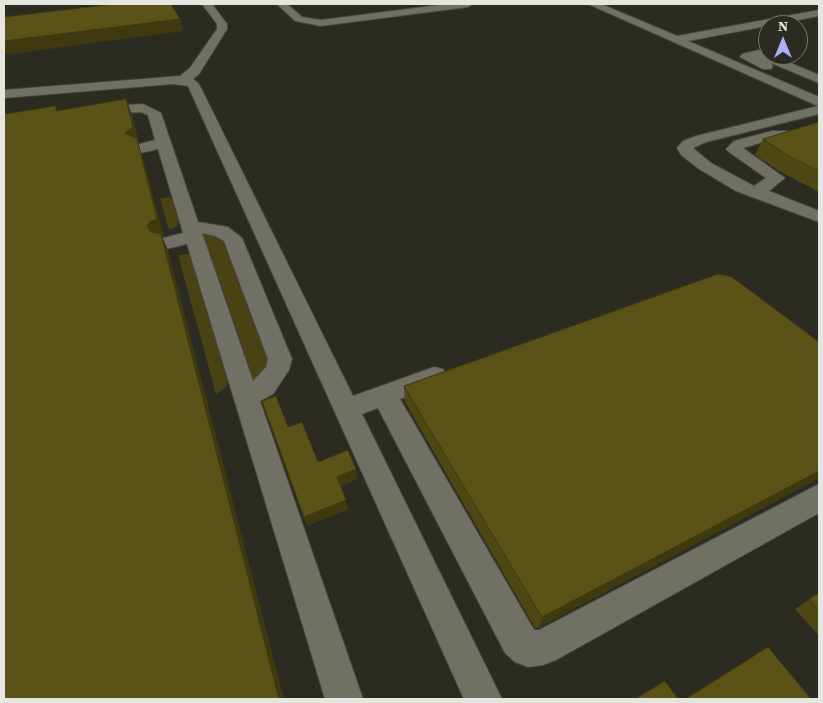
<!DOCTYPE html>
<html>
<head>
<meta charset="utf-8">
<style>
	body { margin:0 }
	#map { position:relative; width:823px; height:703px; overflow:hidden; background:#2c2b22; font-family:"Source Serif 4",serif }
	canvas { display:block }
	.frame { position:absolute; inset:0; border:5px solid #e6e6e0; pointer-events:none }
	.north { position:absolute; left:758px; top:15px; width:50px; height:50px; box-sizing:border-box; background:#2c2b22; border:1px solid #76766e; border-radius:50%; rotate:0deg; font-size:14px; font-weight:700; line-height:20px; text-align:center; color:#e6e6e0 }
	.north::after { content:''; display:block; margin:auto; width:18px; height:22px; background:#abaffb; clip-path:polygon(50% 0,100% 100%,50% 72%,0 100%) }
</style>
</head>
<body>
<div id="map">
<canvas width="823" height="703"></canvas>
<div class="frame"></div>
<div class="north">N</div>
</div>
<script>
const g = document.querySelector('canvas').getContext('2d');
g.lineJoin = 'round';
function fillPath(path, color) {
  g.fillStyle = color;
  g.fill(path, 'evenodd');
}
function toPath(rows) {
  const path = new Path2D();
  for (const r of rows) {
    path.moveTo(r[0], r[1]);
    for (let i = 2; i < r.length; i += 2) path.lineTo(r[i], r[i + 1]);
  }
  return path;
}
function strokePath(path, color, width, dash) {
  g.strokeStyle = color;
  g.lineWidth = width;
  g.lineCap = dash ? 'butt' : 'round';
  g.setLineDash(dash || []);
  g.stroke(path);
}
const green = toPath([
	[169,197,173,200,179,220,177,226,169,230,160,199],
	[202,232,223,237,271,362,252,383],
	[188,254,192,256,229,380,225,388,216,394,178,255]
]);
const minor = toPath([
	[202,4,212,4,227,24,227,29,199,74,193,79,199,84,353,396,434,367,443,369,446,376,443,383,400,399,534,630,539,630,819,484,819,513,556,660,543,665,528,667,515,662,505,653,378,408,362,414,502,699,464,699,188,86,173,84,4,98,4,90,180,76,190,68,217,29,217,24,202,4],
	[277,4,287,4,302,17,321,20,447,4,473,4,468,7,321,26,295,21,277,4],
	[588,4,601,4,677,36,819,10,819,16,688,41,819,97,819,114,706,142,693,148,711,163,754,186,766,178,729,152,726,149,734,141,772,131,792,131,819,124,819,132,792,139,773,139,743,148,785,178,769,191,819,211,819,222,736,191,699,169,681,155,677,148,683,141,696,136,818,106,588,4],
	[759,50,819,75,819,83,771,63,773,66,771,69,763,69,740,57,742,54,759,50],
	[143,104,161,113,198,222,228,227,242,238,292,359,289,370,273,394,260,401,363,699,325,699,187,244,166,249,159,247,156,243,159,239,183,233,158,149,141,153,133,148,136,145,155,140,148,115,141,112,98,115,91,111,98,107,143,104],
	[202,233,215,236,224,241,268,359,266,367,253,381,202,233]
]);
const wall = toPath([
	[819,122,819,192,779,171,755,155,763,139],
	[819,342,819,478,538,628,535,628,405,402,404,386],
	[819,593,819,636,795,609],
	[768,647,811,699,685,699,750,658]
]);
const shadedWall = toPath([
	[180,19,183,31,4,55,4,41],
	[126,99,132,114,139,142,138,143,142,155,164,236,162,236,168,250,284,699,279,699,154,243,147,226,125,133],
	[356,469,358,479,339,487,337,477],
	[819,471,819,478,538,628,544,616],
	[346,500,348,510,307,526,304,517]
]);
const building = toPath([
	[114,4,171,4,180,19,4,41,4,17,114,4],
	[126,99,133,127,125,133,137,139,157,219,151,221,147,226,151,232,161,234,279,699,4,699,4,114,56,106,56,111,126,99],
	[819,122,819,171,787,155,763,139,819,122],
	[718,274,732,277,819,342,819,471,544,616,541,616,404,386,718,274],
	[276,396,288,427,302,422,318,462,348,450,356,469,337,477,346,500,304,517,262,401,276,396],
	[819,593,819,610,809,599,819,593],
	[768,647,811,699,686,699,768,647],
	[665,681,678,699,635,699,665,681]
]);
fillPath(green, '#484214');
strokePath(minor, '#47463f', 2);
fillPath(minor, '#717065');
fillPath(wall, '#4d4713');
fillPath(shadedWall, '#3f390f');
fillPath(building, '#5a5216');
strokePath(building, '#3f390f', 1);
</script>
</body>
</html>
